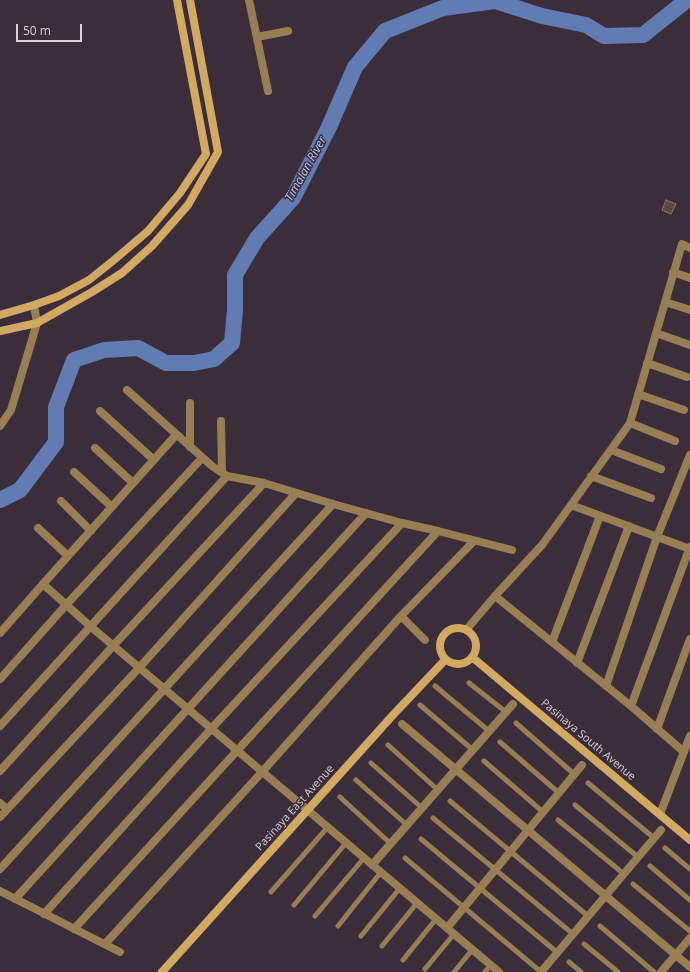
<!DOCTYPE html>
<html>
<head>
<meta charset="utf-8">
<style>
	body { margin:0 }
	#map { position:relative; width:690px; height:972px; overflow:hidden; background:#3c2d3a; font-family:"Open Sans",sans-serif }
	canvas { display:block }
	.scale { position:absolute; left:16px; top:24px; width:66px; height:18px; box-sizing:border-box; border:2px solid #d9d0d8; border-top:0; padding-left:5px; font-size:12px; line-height:14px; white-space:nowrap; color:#d9d0d8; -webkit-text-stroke:3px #3c2d3a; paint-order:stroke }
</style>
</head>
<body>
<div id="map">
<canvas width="690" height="972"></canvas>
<div class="scale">50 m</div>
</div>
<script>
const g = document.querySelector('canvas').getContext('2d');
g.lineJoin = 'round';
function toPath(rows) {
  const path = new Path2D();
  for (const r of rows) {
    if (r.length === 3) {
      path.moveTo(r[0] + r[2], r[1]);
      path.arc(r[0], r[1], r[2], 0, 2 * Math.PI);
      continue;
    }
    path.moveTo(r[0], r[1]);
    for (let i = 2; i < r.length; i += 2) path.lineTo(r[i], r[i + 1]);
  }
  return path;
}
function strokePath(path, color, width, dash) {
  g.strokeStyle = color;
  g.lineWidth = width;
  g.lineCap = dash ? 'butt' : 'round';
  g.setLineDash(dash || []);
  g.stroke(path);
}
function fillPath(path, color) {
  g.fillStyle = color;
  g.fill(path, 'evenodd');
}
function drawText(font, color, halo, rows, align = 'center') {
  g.font = font + ' "Open Sans",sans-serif';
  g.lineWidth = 3;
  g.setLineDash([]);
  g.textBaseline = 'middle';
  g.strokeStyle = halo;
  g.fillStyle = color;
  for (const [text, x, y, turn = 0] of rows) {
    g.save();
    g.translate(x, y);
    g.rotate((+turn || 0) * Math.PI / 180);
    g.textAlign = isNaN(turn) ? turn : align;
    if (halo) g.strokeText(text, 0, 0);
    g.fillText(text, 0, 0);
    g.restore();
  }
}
const river = toPath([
	[0,500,20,490,56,442,56,407,74,360,104,350,138,348,166,363,194,363,214,359,232,343,235,310,235,275,257,238,293,198,329,127,355,67,385,31,443,8,495,1,542,16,586,25,604,36,643,35,687,0]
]);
const building = toPath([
	[666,200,676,204,671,214,662,210,666,200]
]);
const lane = toPath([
	[469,683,506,712],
	[435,686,489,731],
	[420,705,473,750],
	[516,723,574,774],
	[500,742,559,793],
	[388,745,438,790],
	[484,761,543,812],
	[371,763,422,808],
	[356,780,407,825],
	[588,783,654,838],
	[340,797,391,844],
	[450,801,588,916],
	[575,805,638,857],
	[433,818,573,934],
	[558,820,624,874],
	[421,839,558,953],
	[665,848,690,869],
	[405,858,541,972],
	[650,866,690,900],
	[633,884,690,931],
	[271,892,327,828],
	[294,905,346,843],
	[315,916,364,858],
	[338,926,381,872],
	[600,926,654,972],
	[361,936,400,888],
	[584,944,618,972],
	[382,946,417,903],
	[403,960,436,919],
	[569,962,581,972],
	[425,969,454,934],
	[454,972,472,950],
	[485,972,491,965]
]);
const street = toPath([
	[249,0,268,91],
	[257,37,288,31],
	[673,272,690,278],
	[665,302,690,310],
	[656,333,690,345],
	[647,363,687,377],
	[127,390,212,466,227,476,264,483,333,504,402,523,438,531,512,550],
	[638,394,684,410],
	[190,403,190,447],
	[100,411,154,460],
	[221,421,222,472],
	[630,423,675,441],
	[0,426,11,410,37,323,34,305],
	[95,448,133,483],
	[611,450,661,469],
	[74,472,112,507],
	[591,476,651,498],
	[61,501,91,531],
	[571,505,630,423,682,244,690,248],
	[38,528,68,556],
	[43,584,176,435],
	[495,596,631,706,684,752],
	[401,616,425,640],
	[466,630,495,596,542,545,571,505,690,549],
	[0,633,43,584,90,626,499,972],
	[552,642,600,516],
	[577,663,629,526],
	[0,679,66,605,202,458],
	[606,686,657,537,690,455],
	[631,706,690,547],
	[402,724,690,967],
	[0,726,227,476],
	[657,729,690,639],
	[0,771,113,646,264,483],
	[0,803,7,809],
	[660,814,690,736],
	[0,817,139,668,296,493],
	[372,865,513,704],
	[0,869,333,504],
	[0,891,120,952],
	[15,899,366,513],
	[44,914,211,729,402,523],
	[447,928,582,765],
	[74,929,438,531],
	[105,944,262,772,401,616,474,541],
	[541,972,661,830],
	[661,972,690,938]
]);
const secondary = toPath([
	[0,315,34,305,59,296,89,280,114,260,148,231,180,193,206,154,177,0],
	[0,331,37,323,92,292,122,273,152,246,188,205,218,152,190,0],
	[458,646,18],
	[472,657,690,840],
	[162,972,393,715,445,660]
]);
const streetNames = [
	["Pasinaya South Avenue",588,740,40],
	["Pasinaya East Avenue",295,808,-48]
];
const waterNames = [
	["Timalan River",306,169,-61]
];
strokePath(river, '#617cb3', 16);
fillPath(building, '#5c473f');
strokePath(building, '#8e786f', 1);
strokePath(lane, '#987f53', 5);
strokePath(street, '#987f53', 8);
strokePath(secondary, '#d1a960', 8);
drawText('11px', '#d9d0d8', '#3c2d3a', streetNames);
drawText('italic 12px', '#b2cafa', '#3c2d3a', waterNames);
</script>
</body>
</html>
